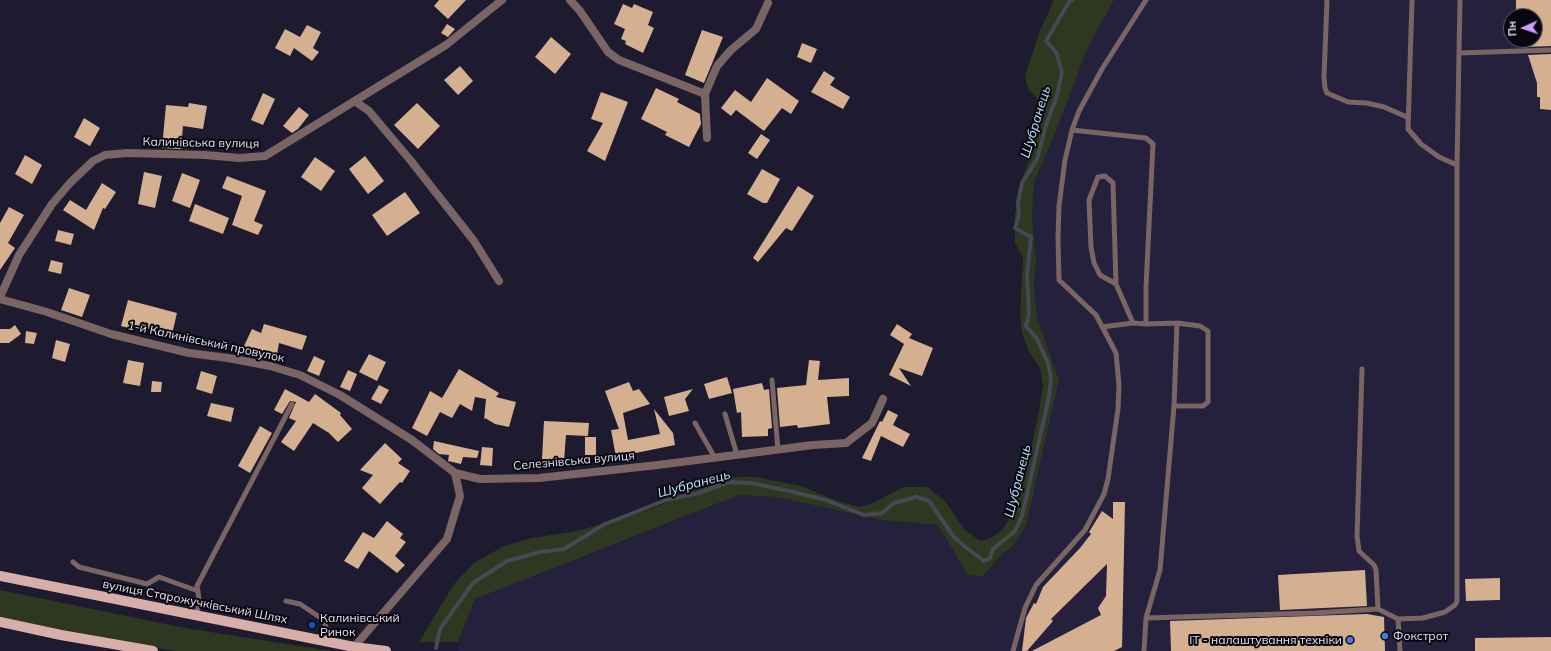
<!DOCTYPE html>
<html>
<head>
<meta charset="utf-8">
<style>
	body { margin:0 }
	#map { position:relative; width:1551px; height:651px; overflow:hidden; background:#1e1b30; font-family:Mulish,sans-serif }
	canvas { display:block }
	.north { position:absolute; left:1503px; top:8px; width:40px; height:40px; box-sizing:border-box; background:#080710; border:1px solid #605e6a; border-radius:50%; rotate:267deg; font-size:11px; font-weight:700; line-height:16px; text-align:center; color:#e3e1f0 }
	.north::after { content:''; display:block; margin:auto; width:14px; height:18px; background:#d19dfe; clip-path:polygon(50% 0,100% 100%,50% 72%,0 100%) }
</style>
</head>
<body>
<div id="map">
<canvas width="1551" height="651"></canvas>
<div class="north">Пн</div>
</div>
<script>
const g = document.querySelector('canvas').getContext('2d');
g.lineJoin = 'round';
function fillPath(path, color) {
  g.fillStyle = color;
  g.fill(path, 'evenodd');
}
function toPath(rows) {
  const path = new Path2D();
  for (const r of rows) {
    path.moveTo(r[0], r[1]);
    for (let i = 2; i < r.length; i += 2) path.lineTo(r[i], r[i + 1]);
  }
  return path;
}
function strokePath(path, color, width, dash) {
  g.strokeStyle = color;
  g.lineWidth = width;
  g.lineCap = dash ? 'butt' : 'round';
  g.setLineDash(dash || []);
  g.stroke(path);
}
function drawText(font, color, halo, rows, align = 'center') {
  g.font = font + ' Mulish,sans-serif';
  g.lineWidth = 4;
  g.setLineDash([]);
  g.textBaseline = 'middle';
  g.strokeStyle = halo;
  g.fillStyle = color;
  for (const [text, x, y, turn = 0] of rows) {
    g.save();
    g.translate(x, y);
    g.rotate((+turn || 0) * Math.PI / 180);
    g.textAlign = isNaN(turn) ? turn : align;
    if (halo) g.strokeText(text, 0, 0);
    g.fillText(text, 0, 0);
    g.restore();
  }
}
const built = toPath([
	[1114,0,1551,0,1551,651,459,651,458,642,475,599,739,495,777,497,882,520,938,525,968,575,983,577,1003,553,1014,545,1026,526,1059,380,1037,318,1034,287,1036,259,1032,218,1034,182,1056,131,1088,47],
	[1511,16,1535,16,1535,40,1511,40]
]);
const green = toPath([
	[1054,0,1114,0,1088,47,1056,131,1034,182,1032,218,1036,259,1034,287,1037,318,1059,380,1026,526,1014,545,1003,553,982,577,968,575,938,525,882,520,777,497,739,495,475,599,458,642,419,642,454,584,474,563,504,546,532,538,578,531,651,509,714,482,738,477,756,477,801,486,837,501,859,507,871,504,904,487,927,487,945,501,965,530,979,540,987,540,1003,530,1015,507,1028,464,1039,411,1043,385,1040,368,1029,352,1022,333,1020,314,1023,257,1015,243,1015,214,1021,181,1033,151,1038,126,1040,102,1028,89,1025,76,1039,33],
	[0,590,185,628,332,651,175,651,57,630,0,617]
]);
const stream = toPath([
	[436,648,440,629,473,583,507,561,540,552,564,549,605,524,666,500,699,493,729,482,751,483,789,491,826,500,864,515,882,513,894,503,916,497,929,501,954,537,968,549,984,561,990,558,993,549,1015,531,1022,516,1049,397,1051,378,1048,363,1037,339,1026,326,1029,314,1027,276,1031,237,1015,228,1019,215,1018,202,1022,183,1037,159,1046,125,1057,96,1062,72,1056,52,1046,41,1069,2,1072,0]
]);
const building = toPath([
	[439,0,466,0,448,19,434,6],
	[1516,0,1551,0,1551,46,1525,47,1523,40,1535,40,1535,16,1520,16,1520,10,1516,10],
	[623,4,632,8,634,4,653,12,648,25,654,28,643,53,625,44,626,41,621,39,625,29,614,24],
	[447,24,455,29,448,37,441,33],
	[307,25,321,32,313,48,319,52,312,61,294,48,290,56,275,48,285,29,300,37],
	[702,30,723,37,704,83,685,75],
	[551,37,571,54,555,74,535,57],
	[802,43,817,49,811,63,797,57],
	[1551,54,1551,110,1540,109,1540,97,1537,97,1537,83,1528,55],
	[460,66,473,81,458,95,444,80],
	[824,71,835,78,830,85,850,97,843,109,811,92],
	[767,78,799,101,791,114,782,108,764,131,736,110,731,116,721,108,735,90,751,102],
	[656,88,679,99,677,102,700,114,701,124,689,147,665,135,667,132,641,119],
	[601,92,628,102,605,161,587,151,603,123,591,119],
	[263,93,275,99,263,125,251,120],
	[189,103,207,106,203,129,183,126,181,149,162,148,166,105,188,107],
	[417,103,440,126,418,149,394,125],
	[299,107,309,115,298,129,292,133,283,126],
	[84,118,100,128,90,146,74,137],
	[761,134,770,140,757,159,748,153],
	[25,155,42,165,32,184,15,174],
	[365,156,384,181,368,194,349,169],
	[315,157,335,171,321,191,301,177],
	[762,169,780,179,767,203,763,203,747,194],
	[144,172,162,176,155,208,138,204],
	[182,173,200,180,190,208,172,201],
	[227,176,266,191,254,221,263,225,258,235,232,225,242,196,222,188],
	[102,183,116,192,105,209,103,208,94,230,63,210,70,200,86,210],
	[798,186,814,196,792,231,786,228,758,262,753,258],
	[405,192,420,213,387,236,372,215],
	[195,204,229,218,223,234,189,221],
	[9,207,24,215,8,243,15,248,0,270,0,223],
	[58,230,74,234,71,245,55,241],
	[51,260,63,263,61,274,48,271],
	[69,288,90,295,82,317,61,310],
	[128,300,177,313,172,334,141,327,140,331,121,326],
	[264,324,307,336,302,350,279,343,276,361,244,346,252,329,261,333],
	[897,324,912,334,909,338,933,348,922,376,899,368,911,386,889,375,904,344,890,335],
	[15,325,21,334,9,343,0,343,0,329,10,329],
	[26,331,37,333,34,344,25,343],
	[56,340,70,344,65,362,52,358],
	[369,354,386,362,377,381,359,372],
	[314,356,325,361,319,376,307,371],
	[128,360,144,363,140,386,123,383],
	[809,360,820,361,818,380,849,378,849,396,827,397,830,424,798,428,797,425,780,427,777,388,806,385],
	[459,369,499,393,496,397,516,402,509,427,495,424,485,418,484,420,486,399,475,397,472,411,460,404,452,418,440,412,427,436,412,428,430,391,442,398],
	[348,370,357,374,350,391,340,387],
	[201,371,217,376,212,394,196,389],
	[727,377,732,393,709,399,704,384],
	[152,381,162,382,161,392,151,392],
	[629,382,633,391,639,389,650,404,623,413,628,440,660,434,654,409,673,433,675,445,616,457,611,430,619,429,605,391],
	[762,383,764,390,769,389,772,428,768,429,768,436,742,437,741,412,737,413,733,389],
	[379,385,389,390,381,404,371,399],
	[285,389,309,402,315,394,341,413,340,415,352,429,338,442,329,433,313,423,294,451,281,442,296,421,289,418,296,402,290,401,282,414,274,410],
	[693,389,685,399,689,411,669,416,664,397],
	[211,403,234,408,231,422,207,416],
	[888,410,898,415,893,425,910,434,903,447,881,436,871,461,862,458,880,421,882,422],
	[544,421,589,423,588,436,566,435,564,461,542,459],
	[260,426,272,433,250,473,238,466],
	[585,437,596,437,596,455,585,455],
	[434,441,479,451,477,458,463,457,461,464,448,461,449,455,439,454,433,449],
	[385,443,402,459,398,463,410,471,402,483,400,482,380,504,362,488,373,475,360,470],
	[482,447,493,448,492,466,480,465],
	[1113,502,1125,502,1122,647,1114,651,1032,651,1101,615,1098,608,1106,596,1107,564,1051,619,1053,621,1027,651,1022,651,1026,618,1034,603,1036,604,1043,587,1080,548,1091,534,1089,532,1102,511,1113,519],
	[387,521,403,534,400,538,406,542,395,556,405,565,397,573,369,551,358,569,344,561,363,532,374,538],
	[1365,570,1367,606,1280,610,1278,575],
	[1500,578,1500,600,1466,601,1465,579],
	[1367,614,1384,617,1385,651,1171,651,1170,621],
	[1551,637,1551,651,1475,651,1475,638]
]);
const lane = toPath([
	[1327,0,1324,77,1325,88,1327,93,1348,102,1367,103,1384,107,1407,117],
	[1459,53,1460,0],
	[1072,130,1146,138,1153,144,1146,287,1146,324,1133,323,1102,327],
	[1457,165,1459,53,1551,50],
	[1116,284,1100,275,1094,263,1091,247,1089,200,1098,177,1105,176,1113,183,1116,284,1133,323],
	[1362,369,1357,536,1359,551,1374,565,1376,570,1378,609],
	[772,380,778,450],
	[1174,406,1203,406,1208,402,1208,331,1200,326,1177,323],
	[725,414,737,455],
	[695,423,715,458],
	[73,562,79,567,147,584,159,577,198,591],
	[286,601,300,604,324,620,329,641],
	[195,614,200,605,197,586,292,404],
	[1146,618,1314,613,1378,609,1398,619,1423,618,1445,612,1455,605,1457,601,1457,165,1439,157,1421,144,1408,129,1412,0],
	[1398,619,1400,651],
	[1013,651,1025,608,1036,585,1085,530,1104,494,1108,479,1118,409,1119,385,1116,353,1096,315,1059,280,1058,238,1059,206,1065,160,1072,130,1079,111,1102,69,1146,0],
	[1144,651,1146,618,1160,570,1174,406,1177,323,1146,324]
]);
const street = toPath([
	[570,0,580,11,608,52,619,60,705,94,717,66,731,50,756,29,768,3],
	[705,94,707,138],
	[356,102,369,111,411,161,474,241,499,281],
	[0,297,19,255,52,204,70,183,93,161,105,155,127,153,206,155,239,158,265,156,446,45,502,0],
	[0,299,47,312,111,334,189,353,228,358,270,366,300,375,340,395,412,440,455,473],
	[354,647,447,539,460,496,455,473,480,479,539,478,658,465,813,445,846,443,872,423,883,399]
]);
const primary = toPath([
	[0,576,354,647,386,651],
	[0,622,61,635,153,651]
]);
const markers = [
	[312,625,4,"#1a4fb4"],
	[1385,636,4,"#3f7fe0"],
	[1350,640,4,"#3f7fe0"]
];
const streetNames = [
	["Калинівська вулиця",201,143,1],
	["1-й Калинівський провулок",206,342,12],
	["Селезнівська вулиця",574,461,-5],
	["вулиця Старожучківський Шлях",195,602,11]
];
const poiNames = [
	["Калинівський",320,618],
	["Ринок",320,632],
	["Фокстрот",1393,636],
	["ІТ - налаштування техніки",1342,640,"right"]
];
const waterNames = [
	["Шубранець",1036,122,-73],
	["Шубранець",1018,481,-76],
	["Шубранець",694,484,-15]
];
fillPath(built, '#25213c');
fillPath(green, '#2e371f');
strokePath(stream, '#444953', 4);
fillPath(building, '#d4af90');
strokePath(lane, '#7a6564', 5);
strokePath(street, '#7a6564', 8);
strokePath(primary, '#d9adaa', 10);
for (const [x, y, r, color] of markers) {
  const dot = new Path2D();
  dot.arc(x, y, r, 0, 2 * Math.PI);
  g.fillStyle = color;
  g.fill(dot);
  strokePath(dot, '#080710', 1.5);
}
drawText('12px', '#e3e1f0', '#080710', streetNames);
drawText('12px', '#e3e1f0', '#080710', poiNames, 'left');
drawText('italic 13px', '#bbe9fc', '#080710', waterNames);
</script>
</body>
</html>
